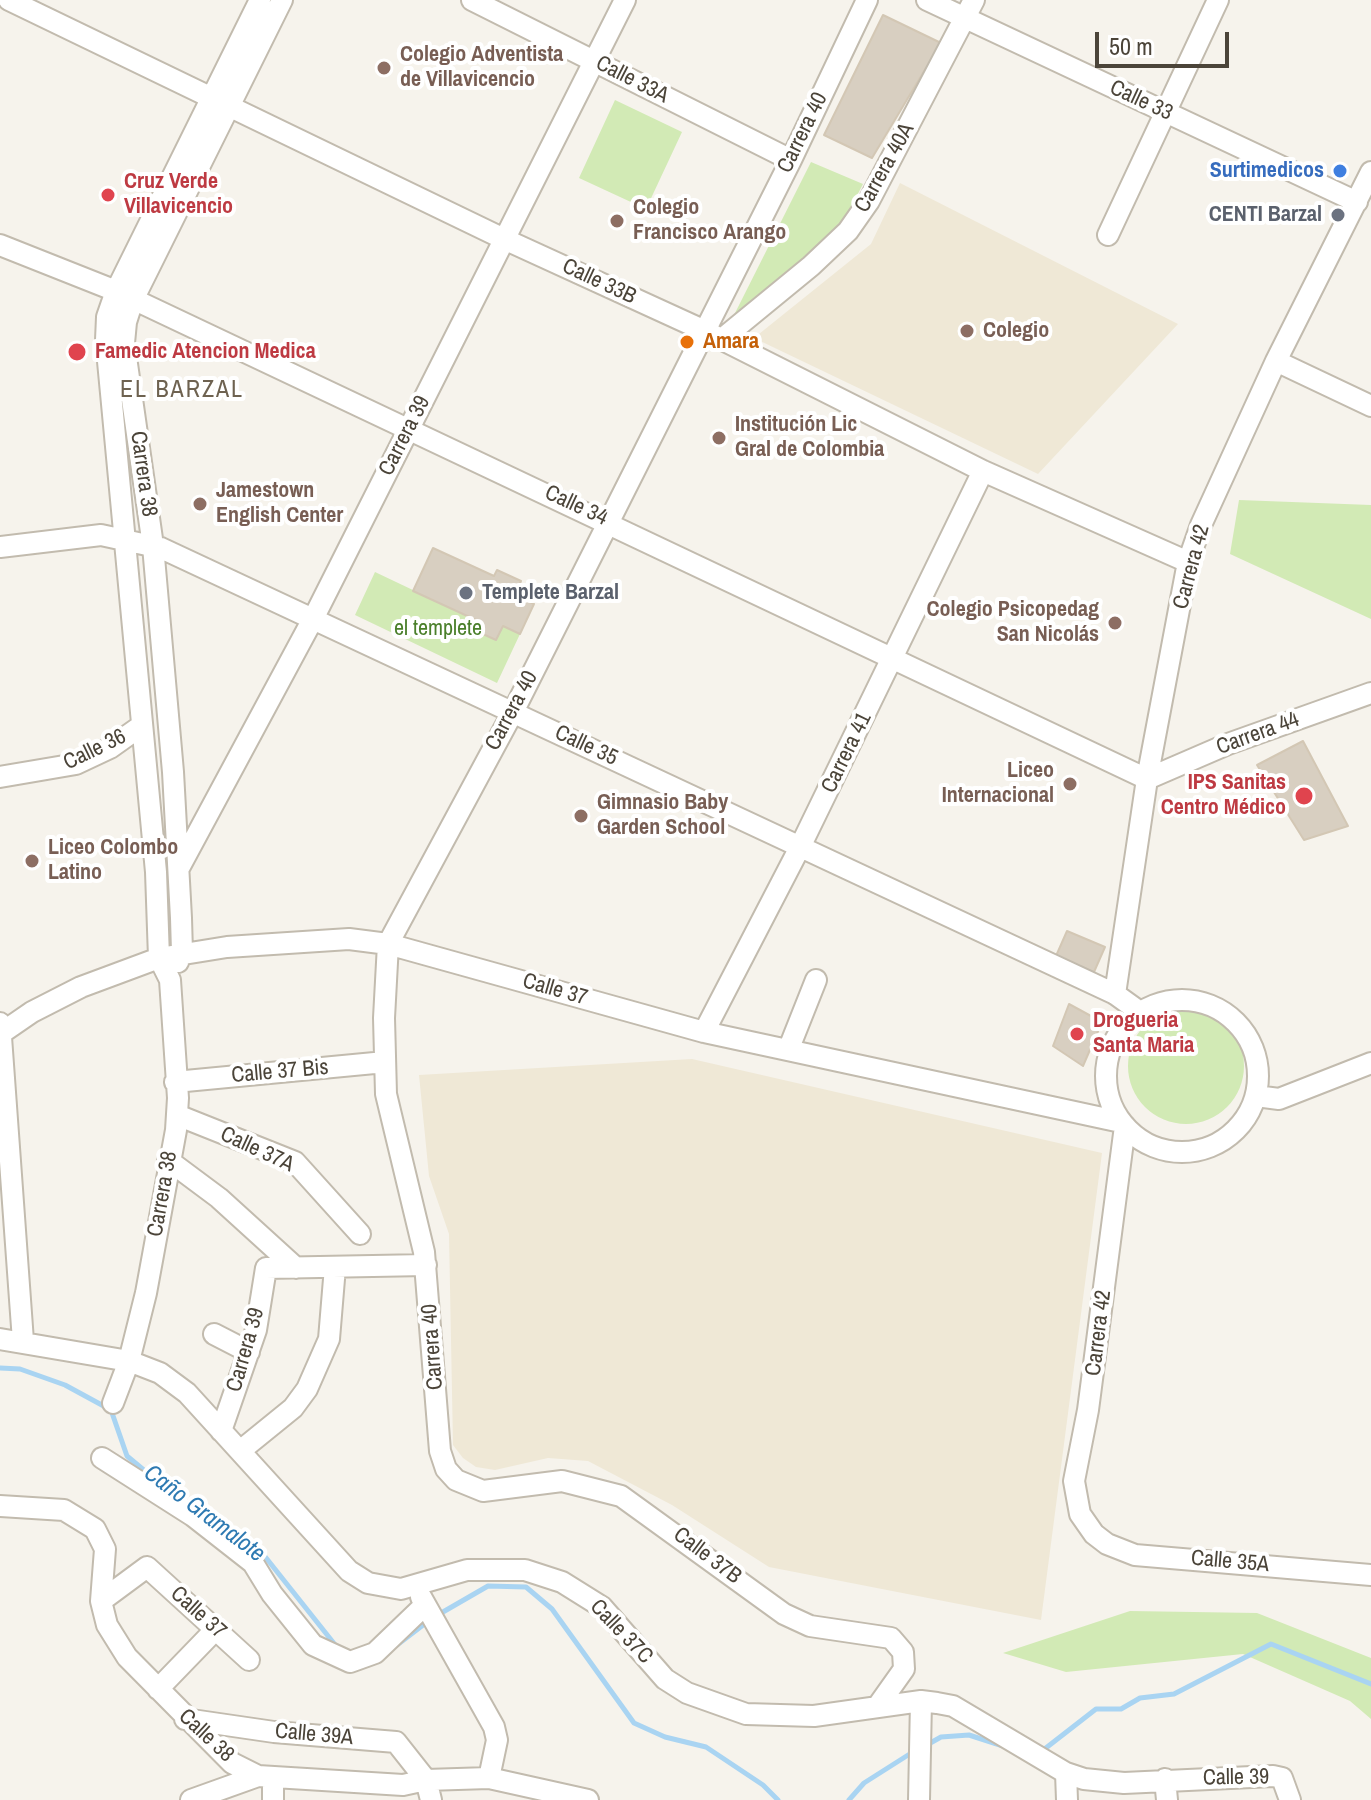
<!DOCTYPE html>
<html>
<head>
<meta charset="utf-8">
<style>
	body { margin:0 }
	#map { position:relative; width:1371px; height:1800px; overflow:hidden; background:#f6f3ec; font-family:"Archivo Narrow",sans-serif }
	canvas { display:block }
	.scale { position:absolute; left:1095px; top:32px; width:134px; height:36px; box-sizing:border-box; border:4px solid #4b4439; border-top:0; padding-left:10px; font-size:24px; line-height:28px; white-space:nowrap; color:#4b4439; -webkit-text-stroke:6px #fff; paint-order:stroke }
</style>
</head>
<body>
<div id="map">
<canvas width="1371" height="1800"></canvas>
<div class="scale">50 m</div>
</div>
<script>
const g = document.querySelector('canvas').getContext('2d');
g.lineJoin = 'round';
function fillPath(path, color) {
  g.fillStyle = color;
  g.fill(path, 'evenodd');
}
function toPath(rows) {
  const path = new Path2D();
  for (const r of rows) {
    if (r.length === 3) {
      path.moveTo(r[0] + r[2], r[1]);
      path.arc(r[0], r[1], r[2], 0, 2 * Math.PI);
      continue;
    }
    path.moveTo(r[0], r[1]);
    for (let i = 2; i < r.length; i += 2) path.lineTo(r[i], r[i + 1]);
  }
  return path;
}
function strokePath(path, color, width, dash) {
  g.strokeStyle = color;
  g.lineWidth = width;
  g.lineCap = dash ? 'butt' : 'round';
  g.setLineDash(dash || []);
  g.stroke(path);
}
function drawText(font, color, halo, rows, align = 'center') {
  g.font = font + ' "Archivo Narrow",sans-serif';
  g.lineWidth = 8;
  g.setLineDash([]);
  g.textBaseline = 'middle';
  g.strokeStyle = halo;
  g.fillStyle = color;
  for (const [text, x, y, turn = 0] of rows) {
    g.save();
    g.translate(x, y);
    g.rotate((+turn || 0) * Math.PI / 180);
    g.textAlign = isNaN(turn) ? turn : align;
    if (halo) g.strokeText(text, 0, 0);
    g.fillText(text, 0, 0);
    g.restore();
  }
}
const education = toPath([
	[900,183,1178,324,1038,474,754,338,871,244],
	[692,1059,1102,1153,1041,1620,769,1567,672,1505,588,1461,548,1458,495,1470,476,1467,463,1458,453,1445,449,1234,429,1176,419,1075]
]);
const green = toPath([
	[615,100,682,132,646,209,579,178],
	[811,162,863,184,836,236,728,327],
	[1239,500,1371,505,1371,619,1230,554],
	[375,572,476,620,473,629,496,640,503,626,520,634,497,683,355,615],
	[1186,1066,58],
	[1130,1611,1257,1613,1371,1658,1371,1719,1350,1701,1243,1654,1066,1672,1003,1653]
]);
const stream = toPath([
	[0,1368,20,1369,65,1385,111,1410,127,1456,163,1486],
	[229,1533,259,1549,336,1646],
	[436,1616,488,1586,526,1587,552,1609,634,1723,665,1737,706,1747,763,1785,778,1800],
	[397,1645,427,1622],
	[925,1746,941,1737,969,1735,1003,1746],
	[1042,1751,1096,1709,1121,1709,1140,1698,1174,1694,1271,1644,1371,1684],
	[849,1800,864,1783,916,1750]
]);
const building = toPath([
	[883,15,941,43,872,158,824,135,883,15],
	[433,548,494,576,497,570,521,581,515,595,534,604,520,634,503,626,496,640,472,629,476,620,413,591,433,548],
	[1303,741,1348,826,1304,840,1257,765,1303,741],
	[1067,931,1105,947,1094,972,1056,956,1067,931],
	[1069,1004,1102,1022,1083,1066,1053,1046,1069,1004]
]);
const minor = toPath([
	[9,0,504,239,705,331,983,471,1188,562],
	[472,0,791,160],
	[867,0,791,160,513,712,388,944,384,1018,386,1094,424,1252,440,1451,446,1469,456,1480,483,1491,562,1481,621,1496,784,1614,810,1626,891,1638,903,1652,904,1669,877,1707],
	[927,0,1357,202],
	[1108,235,1218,0],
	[0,245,116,291,1147,779,1228,744,1371,693],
	[722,339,811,266,848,231,869,201,974,0],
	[1276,361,1371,406],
	[0,547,101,535,161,548,1115,994,1140,1012],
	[0,777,76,764,110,748,141,726],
	[179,868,314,617,625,0],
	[178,962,182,952,181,918,173,772,153,546,124,343,126,322,133,300,282,0],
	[1115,994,1147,779,1188,562,1201,525,1276,361,1371,172],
	[1182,1076,76],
	[0,1023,23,1341],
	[704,1032,800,847,983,471],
	[0,1034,32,1012,81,987,159,958,227,947,349,939,388,944,704,1032,1121,1122],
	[789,1048,816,980],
	[175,1082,385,1062],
	[1256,1096,1279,1099,1371,1063],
	[177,1115,295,1162,360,1234],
	[1125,1126,1088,1410,1074,1481,1080,1514,1094,1534,1107,1544,1135,1555,1371,1575],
	[168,1160,219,1198,296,1268],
	[214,1334,249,1352],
	[0,1339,129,1361,160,1373,187,1393,349,1571,368,1583,401,1589,467,1570,525,1570,562,1582,602,1607,665,1679,687,1693,746,1714,814,1716,921,1701,937,1703,953,1706,1066,1773,1084,1779,1124,1783,1273,1776,1282,1778,1290,1800],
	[113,1403,129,1361,146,1293,176,1130,178,1098,170,980,159,958,156,872,106,340,107,317,116,291,260,0],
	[221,1431,256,1330,266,1268,426,1265],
	[240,1451,293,1408,307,1389,329,1339,335,1267],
	[102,1458,193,1516,253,1563,272,1594,313,1645,350,1662,375,1653,425,1605],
	[0,1506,64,1510,95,1529,105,1549,101,1601,107,1625,127,1657,232,1763,258,1776,403,1785,426,1780,489,1778,588,1800],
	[421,1597,494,1727,497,1740,489,1778],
	[101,1601,147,1567,249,1660],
	[158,1689,216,1629],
	[185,1719,274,1732,396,1742,426,1780,431,1800],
	[1066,1773,1067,1800],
	[273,1777,273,1800],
	[1165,1779,1167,1800],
	[191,1800,258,1776],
	[919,1800,921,1701]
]);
const markers = [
	[384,68,8,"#8d6e63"],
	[1340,171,8,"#3f7fe0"],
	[108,195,8,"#e0444e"],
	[1338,215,8,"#6b7280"],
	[617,221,8,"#8d6e63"],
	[967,331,8,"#8d6e63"],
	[687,342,8,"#e8710a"],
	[77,352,10,"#e0444e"],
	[719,438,8,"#8d6e63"],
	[200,504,8,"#8d6e63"],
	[466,593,8,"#6b7280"],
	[1115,623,8,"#8d6e63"],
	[1070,784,8,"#8d6e63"],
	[1304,796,10,"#e0444e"],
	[581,816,8,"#8d6e63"],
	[32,861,8,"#8d6e63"],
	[1077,1034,8,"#e0444e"]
];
const educationNames = [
	["Colegio Adventista",400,55],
	["de Villavicencio",400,80],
	["Colegio",633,208],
	["Francisco Arango",633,233],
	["Colegio",983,331],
	["Institución Lic",735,425],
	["Gral de Colombia",735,450],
	["Jamestown",216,491],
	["English Center",216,516],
	["Colegio Psicopedag",1099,610,"right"],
	["San Nicolás",1099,635,"right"],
	["Liceo",1054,771,"right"],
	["Internacional",1054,796,"right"],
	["Gimnasio Baby",597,803],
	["Garden School",597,828],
	["Liceo Colombo",48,848],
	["Latino",48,873]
];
const streetNames = [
	["Calle 33A",632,80,27],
	["Calle 33",1141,101,25],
	["Carrera 40",803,133,-64],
	["Carrera 40A",885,168,-61],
	["Calle 33B",599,282,25],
	["Carrera 39",405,436,-63],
	["Carrera 38",143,474,82],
	["Calle 34",576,506,25],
	["Carrera 42",1192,567,-75],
	["Carrera 40",512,711,-62],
	["Carrera 44",1258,734,-20],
	["Calle 35",586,746,25],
	["Calle 36",95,750,-26],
	["Carrera 41",847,753,-64],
	["Calle 37",555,990,16],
	["Calle 37 Bis",280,1072,-5],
	["Calle 37A",257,1150,25],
	["Carrera 38",163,1194,-80],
	["Carrera 42",1099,1333,-83],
	["Carrera 40",433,1347,-94],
	["Carrera 39",246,1350,-74],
	["Calle 37B",707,1556,37],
	["Calle 35A",1230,1562,5],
	["Calle 37",198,1613,42],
	["Calle 37C",621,1632,46],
	["Calle 39A",314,1735,5],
	["Calle 38",206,1736,43],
	["Calle 39",1236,1778,-1]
];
const shopNames = [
	["Surtimedicos",1324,171]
];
const healthNames = [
	["Cruz Verde",124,182],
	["Villavicencio",124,207],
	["Famedic Atencion Medica",95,352],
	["IPS Sanitas",1286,783,"right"],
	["Centro Médico",1286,808,"right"],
	["Drogueria",1093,1021],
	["Santa Maria",1093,1046]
];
const worshipNames = [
	["CENTI Barzal",1322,215],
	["Templete Barzal",482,593,"left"]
];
const foodNames = [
	["Amara",703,342]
];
const parkNames = [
	["el templete",438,629]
];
const neighbourhoodNames = [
	["EL BARZAL",182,391]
];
const waterNames = [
	["Caño Gramalote",204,1514,37]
];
fillPath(education, '#efe8d6');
fillPath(green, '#d2eab5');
strokePath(stream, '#a9d4f2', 5);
fillPath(building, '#d8cfc1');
strokePath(building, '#d3c7b4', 2);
strokePath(minor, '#c2bbae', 24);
strokePath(minor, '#fff', 20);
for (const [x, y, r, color] of markers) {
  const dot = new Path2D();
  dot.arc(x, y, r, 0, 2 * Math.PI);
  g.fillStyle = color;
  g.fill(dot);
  strokePath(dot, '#fff', 3);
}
drawText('bold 22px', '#785e54', '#fff', educationNames, 'left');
drawText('22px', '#4b4439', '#fff', streetNames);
drawText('bold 22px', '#366cbe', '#fff', shopNames, 'right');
drawText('bold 22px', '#be3a42', '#fff', healthNames, 'left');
drawText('bold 22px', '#5b616d', '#fff', worshipNames, 'right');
drawText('bold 22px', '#c56008', '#fff', foodNames, 'left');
drawText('22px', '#4a7f2a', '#fff', parkNames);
g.letterSpacing = '2px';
drawText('24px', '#6e6250', '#fff', neighbourhoodNames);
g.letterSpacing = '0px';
drawText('italic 24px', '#2e7ab2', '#fff', waterNames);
</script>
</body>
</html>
